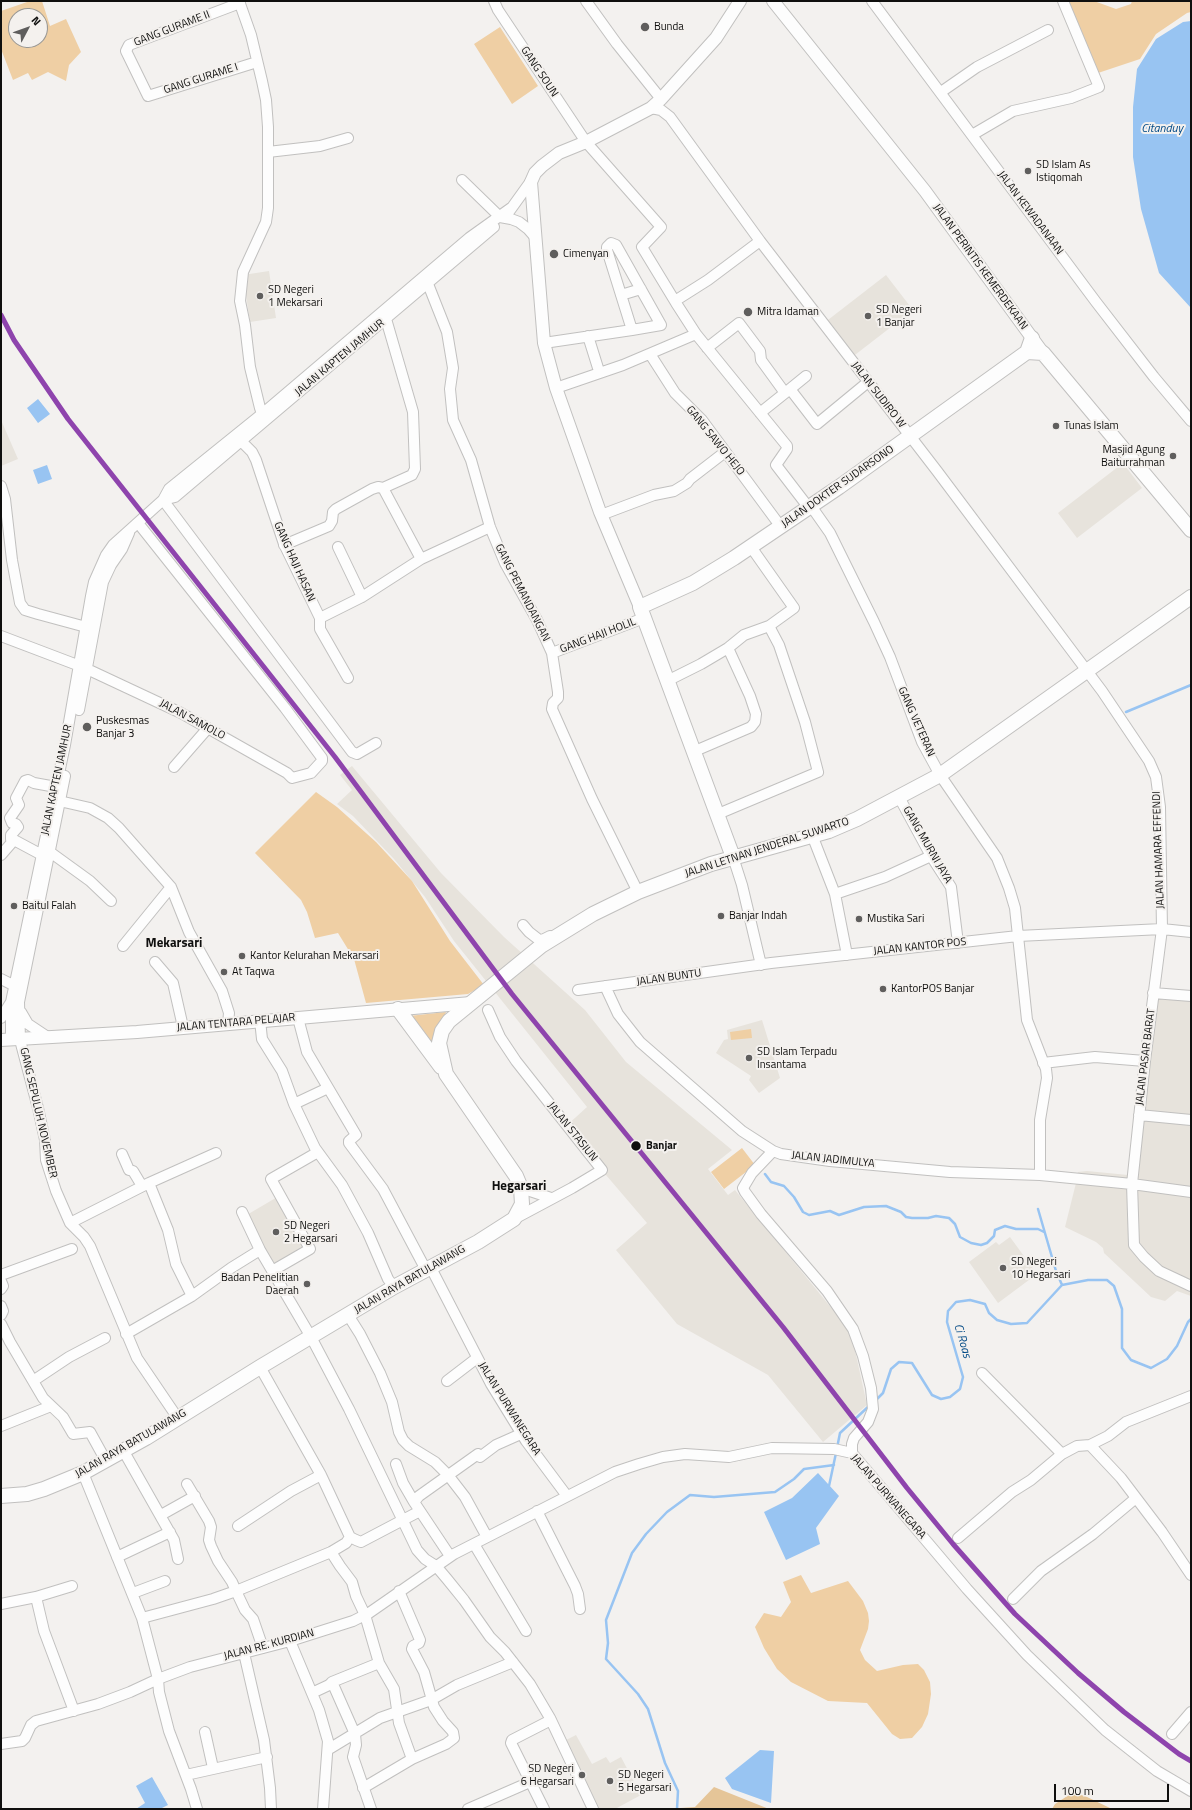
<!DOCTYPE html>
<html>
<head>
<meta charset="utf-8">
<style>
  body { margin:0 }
  #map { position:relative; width:1192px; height:1810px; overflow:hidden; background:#f3f1ef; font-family:"Titillium Web",sans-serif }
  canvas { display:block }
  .frame { position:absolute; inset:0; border:2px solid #0f0f0e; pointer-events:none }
  .north { position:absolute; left:8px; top:8px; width:40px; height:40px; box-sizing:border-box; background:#f4f1ee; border:1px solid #989794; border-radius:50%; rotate:49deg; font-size:11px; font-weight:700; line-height:16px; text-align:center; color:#0f0f0e }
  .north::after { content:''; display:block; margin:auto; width:14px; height:18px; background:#5f5e5d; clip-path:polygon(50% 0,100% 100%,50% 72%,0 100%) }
  .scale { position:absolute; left:1054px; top:1784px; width:115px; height:18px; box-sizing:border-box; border:2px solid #0f0f0e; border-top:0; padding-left:5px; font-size:12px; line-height:14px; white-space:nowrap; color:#0f0f0e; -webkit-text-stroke:3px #f4f1ee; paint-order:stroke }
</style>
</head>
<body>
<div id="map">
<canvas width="1192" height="1810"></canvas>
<div class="frame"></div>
<div class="north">N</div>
<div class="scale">100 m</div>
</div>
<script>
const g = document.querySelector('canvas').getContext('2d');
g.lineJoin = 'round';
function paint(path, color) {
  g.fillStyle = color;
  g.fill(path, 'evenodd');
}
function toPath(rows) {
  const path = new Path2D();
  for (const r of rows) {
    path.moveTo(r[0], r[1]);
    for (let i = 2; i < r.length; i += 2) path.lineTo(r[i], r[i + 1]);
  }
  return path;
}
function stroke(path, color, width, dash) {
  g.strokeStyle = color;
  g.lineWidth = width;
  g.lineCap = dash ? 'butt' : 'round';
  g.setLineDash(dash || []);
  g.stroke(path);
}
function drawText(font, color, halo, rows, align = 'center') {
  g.font = font + ' "Titillium Web",sans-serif';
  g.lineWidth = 4;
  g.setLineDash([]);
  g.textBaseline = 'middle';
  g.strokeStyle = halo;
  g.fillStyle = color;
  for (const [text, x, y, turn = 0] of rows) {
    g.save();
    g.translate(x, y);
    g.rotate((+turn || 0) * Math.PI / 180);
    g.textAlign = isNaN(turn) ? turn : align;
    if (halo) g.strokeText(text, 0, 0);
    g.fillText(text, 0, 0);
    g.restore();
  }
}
paint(toPath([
  [269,271,276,318,250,322,243,275],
  [886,275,913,310,851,358,824,323],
  [1,420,18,459,1,466],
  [1123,463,1142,488,1077,538,1058,513],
  [352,766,441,873,504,937,585,1010,626,1062,732,1150,708,1169,728,1195,735,1190,851,1332,867,1405,823,1442,768,1375,677,1324,616,1250,647,1223,565,1127,587,1107,454,941,425,897,394,859,353,816,337,804,352,790,340,775],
  [1150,988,1191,992,1191,1296,1177,1291,1165,1301,1151,1297,1104,1253,1103,1248,1096,1242,1065,1227,1076,1183,1078,1172,1087,1171,1128,1175,1129,1173],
  [762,1020,780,1078,759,1093,749,1080,751,1076,716,1053,724,1040,728,1039,727,1030],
  [279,1196,308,1248,272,1269,245,1216],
  [1010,1237,1037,1274,998,1303,969,1262,996,1242,999,1245],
  [576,1735,592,1764,606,1757,610,1763,621,1757,641,1795,615,1809,594,1809,562,1742]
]), '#e7e3dc');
paint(toPath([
  [30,1,42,1,50,26,66,19,81,52,69,65,66,81,48,72,32,80,28,73,13,80,1,49,1,11],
  [16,16,40,16,40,40,16,40],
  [1066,1,1094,1,1116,9,1131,4,1132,1,1191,1,1191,12,1187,13,1156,34,1140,59,1098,73],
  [500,27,538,86,512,104,474,44],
  [316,792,337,807,376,842,412,881,450,941,484,985,468,994,366,1003,354,959,338,933,315,938,307,912,301,900,255,853],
  [446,1012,433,1048,409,1016],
  [751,1029,752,1038,731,1040,730,1032],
  [742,1148,755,1165,724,1189,711,1172],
  [801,1575,811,1593,848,1581,863,1601,868,1613,869,1621,868,1629,860,1650,865,1660,877,1671,903,1665,918,1664,924,1670,930,1682,931,1694,928,1714,922,1727,912,1738,900,1739,892,1734,867,1703,828,1701,791,1682,777,1669,764,1648,755,1627,764,1613,781,1617,791,1602,783,1582]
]), '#efcfa4');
paint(toPath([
  [714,1787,769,1809,666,1809,695,1807],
  [1072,1793,1085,1796,1112,1809,1052,1809,1055,1804]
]), '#e5c598');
paint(toPath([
  [1191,21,1191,308,1159,273,1141,209,1133,157,1133,107,1137,69,1156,39,1183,22],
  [38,399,50,414,38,423,27,408],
  [47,465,52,479,38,484,33,470],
  [818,1473,839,1496,816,1528,820,1544,786,1560,764,1512,792,1498],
  [760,1750,774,1751,771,1803,732,1789,725,1778],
  [152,1777,168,1805,160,1809,136,1809,145,1803,136,1786]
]), '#98c4f2');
stroke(toPath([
  [1126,712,1191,685],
  [765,1174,771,1182,784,1186,794,1197,803,1212,809,1215,830,1211,839,1215,864,1207,886,1206,901,1212,906,1217,912,1218,928,1218,936,1216,949,1218,955,1224,960,1237,971,1243,981,1245,987,1243,994,1236,995,1230,1005,1226,1016,1229,1038,1229,1044,1232],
  [1038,1209,1056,1271,1062,1285],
  [876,1400,883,1393,891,1369,899,1362,912,1363,932,1395,941,1399,950,1397,960,1389,963,1377,947,1322,948,1311,956,1302,970,1300,985,1304,989,1313,997,1320,1011,1324,1027,1323,1062,1285,1088,1280,1107,1280,1114,1286,1122,1309,1122,1348,1131,1360,1151,1368,1167,1359,1177,1346,1188,1322,1191,1319],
  [837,1448,840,1433,869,1406],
  [829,1486,836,1453],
  [677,1809,678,1791,665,1763,648,1709,638,1694,606,1659,608,1643,606,1620,632,1553,646,1534,667,1512,690,1495,714,1497,775,1492,794,1479,804,1469,834,1465]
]), '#98c4f2', 2.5);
const minor = toPath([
  [239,1,251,35,262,81,266,100,268,127,268,208,266,222,243,272,240,301,245,325,250,367,260,408,262,414,266,418],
  [494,1,498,10,586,142,661,227,642,247,676,303],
  [586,1,617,44,661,99],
  [872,1,1096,302,1154,377,1191,421],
  [240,3,129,45,126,51,148,96,257,62],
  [941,92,977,67,1048,30],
  [651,108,661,110,670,117,760,241,937,471,1102,691,1149,761,1156,777,1160,807,1162,929,1145,1061,1132,1184,1134,1245,1144,1257,1159,1271,1191,1286],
  [972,135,1013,111,1071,98,1099,87,1063,1],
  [268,152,320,146,348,138],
  [462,180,499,216],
  [508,213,531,181],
  [500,217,511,219,519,222,528,229,535,237],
  [760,241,708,280,678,299,676,303,696,334,787,446,787,449,776,465,809,508],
  [428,284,447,332,453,368,450,389,453,420,471,460,490,527,505,563,537,620,552,653,558,692,558,698,553,703,552,709,592,799,638,892],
  [621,295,641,289],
  [386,319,413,412,415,469,412,475,383,488,421,559],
  [739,323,760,351,761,360,785,393,790,389,817,424,868,382],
  [588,336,598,368],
  [544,343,632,330,661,325,616,245,611,243,607,247,607,250,632,330],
  [707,348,739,323],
  [650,354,675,393,702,420,781,527],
  [556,388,623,365,696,334],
  [790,389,806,376],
  [760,413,785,393],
  [241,441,252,452,256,460,284,544,320,618,362,597,421,559,490,527],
  [1,486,5,499,12,560,20,603,25,610,38,614,86,627],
  [163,500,175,497,494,227],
  [163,500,352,752,357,754,376,743],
  [811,506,830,533,874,622,890,657,922,742,940,775,997,858,1009,888,1015,908,1027,1020,1046,1069,1047,1078,1040,1120,1040,1175],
  [601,515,654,495,674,491,687,483,690,479,725,452],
  [284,545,329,526,332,521,333,512,336,509,372,489,378,487,383,488],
  [338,547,362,597],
  [320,618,320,629,348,678],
  [1,636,80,666],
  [728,648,744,635,769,626,794,608,751,547],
  [552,653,644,618],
  [87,669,181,713,287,773,292,778,311,773,322,761,322,758,285,708,138,523],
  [667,681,701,664,728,648,750,696,756,714,755,722,751,727,695,751],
  [79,710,103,582,111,565,122,549,129,533],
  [174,767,208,728],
  [65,776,19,1002,20,1040,38,1108,45,1140,46,1160,56,1191,70,1223,84,1237,90,1246,137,1358,177,1417],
  [899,797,931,856,951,887,958,943],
  [55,800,90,808,108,818,119,828,171,887,189,932,222,991,229,1013,228,1024],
  [718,814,818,772,805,722,779,645,769,626],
  [812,835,835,894,847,955],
  [14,840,42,855],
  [50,852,90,881,111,901],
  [1,855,14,840,11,839,11,835,18,827,16,824,12,823,10,818,19,805,16,798,25,781,28,780,34,783,56,787],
  [733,857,742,885,761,965],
  [835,894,885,877,931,856],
  [523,925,529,932,538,939,542,940,550,936],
  [123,946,171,887],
  [155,962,173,983,183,1027],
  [1,979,15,986],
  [605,986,618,1014,640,1042,742,1131,773,1151,781,1154,830,1161,950,1172,1040,1175,1132,1184,1191,1192],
  [578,990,771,963,1018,936,1162,929,1191,932],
  [1153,993,1191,996],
  [488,1010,500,1037,516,1061,602,1170,572,1188,514,1219],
  [21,1012,28,1024,49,1038],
  [1,1018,11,1002],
  [298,1018,307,1052,356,1135,349,1141,349,1143,383,1189,426,1270],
  [260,1020,262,1039,282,1071,294,1104],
  [11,1040,11,1002,65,745,91,596,94,582,106,555,113,545,163,500,169,489,262,414,469,238,511,208],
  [1043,1063,1095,1057,1145,1061],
  [328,1088,294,1104,315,1148,342,1185,368,1233,388,1279,394,1287],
  [1139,1115,1191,1120],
  [773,1151,752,1173,743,1188,745,1192,761,1214,827,1291,853,1329,863,1356,871,1388,873,1409,868,1422,854,1438,852,1444,852,1453],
  [122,1154,129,1170,133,1171,142,1186],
  [149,1183,168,1230,176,1264,192,1296,231,1268,260,1250],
  [521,1188,551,1198],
  [242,1212,260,1250,311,1337,349,1409,417,1550,425,1559,436,1566,447,1579,464,1600,490,1637,505,1652,530,1684,550,1718,593,1809],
  [70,1223,149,1183,216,1153],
  [431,1268,491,1384,526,1441,567,1496],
  [272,1271,310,1249,271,1179,318,1152],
  [1,1275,72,1249],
  [1,1281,3,1286,1,1289],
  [1,1306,3,1311,1,1315],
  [348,1315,360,1334,380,1373,392,1402,399,1432,403,1440,409,1446,435,1462,448,1475,465,1497,487,1537],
  [1,1324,10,1342,43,1398,63,1417,73,1434,90,1432,106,1461],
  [126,1334,192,1296],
  [982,1373,1062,1454],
  [33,1381,69,1357,105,1338],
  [447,1381,477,1358],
  [1,1426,51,1406],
  [1090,1445,1121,1478,1162,1532,1191,1575],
  [123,1450,174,1540,178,1559],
  [480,1457,496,1445,523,1433],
  [396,1464,403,1483,414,1502],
  [83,1473,142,1618,158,1679,190,1667,290,1641,353,1621,369,1613,454,1554,615,1472,639,1464,663,1457,685,1454,729,1457,772,1448,834,1449,852,1453,967,1589,1027,1655,1105,1730,1157,1771,1191,1791],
  [321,1475,350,1537,356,1540,361,1542,420,1511],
  [187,1484,209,1521,211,1527,209,1540,211,1546,218,1561,232,1582,236,1591,331,1552,346,1543,350,1537],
  [537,1511,575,1586,578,1594,580,1609],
  [161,1515,195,1496],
  [238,1526,291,1491,321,1475,260,1367],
  [958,1538,1012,1492,1031,1480,1062,1454,1077,1446,1090,1445,1108,1436,1126,1422,1191,1396],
  [474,1544,526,1631],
  [331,1552,340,1566,352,1582,356,1596,365,1615,379,1663,332,1682,355,1734,356,1745,353,1757,371,1809],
  [450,1556,414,1502,419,1496,478,1454],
  [117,1557,170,1532],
  [133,1593,165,1581],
  [36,1597,72,1586],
  [1013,1599,1041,1571,1093,1534,1136,1498],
  [1,1604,36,1597,44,1631,74,1711],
  [142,1618,213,1599,236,1591,245,1610,253,1619,263,1648],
  [290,1641,319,1710,328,1741,323,1809],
  [244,1653,264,1740,270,1788,271,1809],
  [379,1663,394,1689,399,1723,412,1759,446,1744,454,1738,453,1732,443,1721,434,1707,424,1672,412,1649,413,1646,419,1643,420,1640,399,1591],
  [312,1693,329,1685,332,1682],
  [205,1732,213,1768],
  [1172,1734,1191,1712],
  [1,1744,22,1741,25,1738,31,1725,36,1721,98,1704,130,1692,158,1679,159,1692,169,1731,191,1789,197,1809],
  [329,1749,380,1718,431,1700,457,1685,513,1662],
  [186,1775,267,1757],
  [363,1788,412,1759],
  [468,1809,530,1782],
  [544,1809,511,1743,512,1740,551,1720]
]);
const major = toPath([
  [773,1,925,191,1043,353],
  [640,607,600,512,556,388,544,343,531,182,535,173,542,166,559,153,586,142,651,108,661,99,716,38,740,1],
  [1,1040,137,1032,471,1003]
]);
const highway = toPath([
  [1027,352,1043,353,1191,530],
  [1027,352,1032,338],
  [733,857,640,607,693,583,734,558,839,487,1027,352],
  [398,1009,441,1067],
  [1,1496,27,1494,44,1489,83,1473,146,1438,260,1367,394,1287,478,1242,514,1219,522,1204,521,1188,516,1176,446,1074,439,1043,442,1031,449,1021,541,946,593,914,638,892,711,864,829,831,857,819,940,775,1191,597]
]);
stroke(minor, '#c1c0bf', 12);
stroke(major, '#c1c0bf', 14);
stroke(highway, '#c1c0bf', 16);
stroke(minor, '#fdfdfd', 10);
stroke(major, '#fdfdfd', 12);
stroke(highway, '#fdfdfd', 14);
stroke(toPath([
  [1,315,14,340,68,419,335,757,512,994,783,1327,907,1488,953,1544,1015,1614,1078,1673,1124,1712,1179,1754,1191,1761]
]), '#8e44ad', 5);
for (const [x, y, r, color] of [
  [645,27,5,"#5f5e5d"],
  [1028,171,4,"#5f5e5d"],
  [554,254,5,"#5f5e5d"],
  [260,296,4,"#5f5e5d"],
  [748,312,5,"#5f5e5d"],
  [868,316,4,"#5f5e5d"],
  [1056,426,4,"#5f5e5d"],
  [1173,456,4,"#5f5e5d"],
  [87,727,5,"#5f5e5d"],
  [14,906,4,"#5f5e5d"],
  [721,916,4,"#5f5e5d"],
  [859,919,4,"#5f5e5d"],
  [242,956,4,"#5f5e5d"],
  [224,972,4,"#5f5e5d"],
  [883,989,4,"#5f5e5d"],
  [749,1058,4,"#5f5e5d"],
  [636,1146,5.5,"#0f0f0e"],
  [276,1232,4,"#5f5e5d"],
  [1003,1268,4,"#5f5e5d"],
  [307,1284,4,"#5f5e5d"],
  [582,1775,4,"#5f5e5d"],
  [610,1781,4,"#5f5e5d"]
]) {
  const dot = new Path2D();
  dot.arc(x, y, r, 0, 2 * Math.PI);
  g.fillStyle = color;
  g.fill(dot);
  stroke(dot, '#f4f1ee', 1.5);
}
drawText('11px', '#0f0f0e', '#f4f1ee', [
  ["Bunda",654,27],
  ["SD Islam As",1036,165],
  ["Istiqomah",1036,178],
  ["Cimenyan",563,254],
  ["SD Negeri",268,290],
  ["1 Mekarsari",268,303],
  ["SD Negeri",876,310],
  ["1 Banjar",876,323],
  ["Mitra Idaman",757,312],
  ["Tunas Islam",1064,426],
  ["Masjid Agung",1165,450,"right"],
  ["Baiturrahman",1165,463,"right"],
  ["Puskesmas",96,721],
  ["Banjar 3",96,734],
  ["Baitul Falah",22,906],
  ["Banjar Indah",729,916],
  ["Mustika Sari",867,919],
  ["Kantor Kelurahan Mekarsari",250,956],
  ["At Taqwa",232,972],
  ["KantorPOS Banjar",891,989],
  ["SD Islam Terpadu",757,1052],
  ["Insantama",757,1065],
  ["SD Negeri",284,1226],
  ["2 Hegarsari",284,1239],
  ["SD Negeri",1011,1262],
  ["10 Hegarsari",1011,1275],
  ["Badan Penelitian",299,1278,"right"],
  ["Daerah",299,1291,"right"],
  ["SD Negeri",574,1769,"right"],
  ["6 Hegarsari",574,1782,"right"],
  ["SD Negeri",618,1775],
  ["5 Hegarsari",618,1788]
], 'left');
drawText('11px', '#0f0f0e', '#f4f1ee', [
  ["GANG GURAME II",172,29,-21],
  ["GANG SOUN",539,72,56],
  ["GANG GURAME I",201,79,-18],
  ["JALAN KEWADANAAN",1030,213,53],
  ["JALAN PERINTIS KEMERDEKAAN",980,267,54],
  ["JALAN KAPTEN JAMHUR",340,358,-40],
  ["JALAN SUDIRO W",878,395,52],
  ["GANG SAWO HEJO",715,441,51],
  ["JALAN DOKTER SUDARSONO",838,487,-35],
  ["GANG HAJI HASAN",294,562,66],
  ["GANG PEMANDANGAN",522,593,63],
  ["GANG HAJI HOLIL",598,636,-21],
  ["JALAN SAMOLO",192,720,28],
  ["GANG VETERAN",916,722,66],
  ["JALAN KAPTEN JAMHUR",57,780,-78],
  ["GANG MURNI JAYA",927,845,60],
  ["JALAN LETNAN JENDERAL SUWARTO",767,848,-18],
  ["JALAN HAMARA EFFENDI",1159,850,-92],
  ["JALAN KANTOR POS",920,947,-6],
  ["JALAN BUNTU",669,978,-8],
  ["JALAN TENTARA PELAJAR",236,1023,-5],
  ["JALAN PASAR BARAT",1146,1057,-83],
  ["GANG SEPULUH NOVEMBER",38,1113,77],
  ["JALAN STASIUN",572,1132,51],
  ["JALAN JADIMULYA",833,1160,6],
  ["JALAN RAYA BATULAWANG",410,1280,-30],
  ["JALAN PURWANEGARA",509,1409,58],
  ["JALAN RAYA BATULAWANG",131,1444,-30],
  ["JALAN PURWANEGARA",888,1497,49],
  ["JALAN RE. KURDIAN",269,1645,-15]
]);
drawText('bold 11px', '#0f0f0e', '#f4f1ee', [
  ["Banjar",646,1146]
], 'left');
drawText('italic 12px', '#004985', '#f4f1ee', [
  ["Citanduy",1162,129],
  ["Ci Roas",962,1341,74]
]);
drawText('bold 13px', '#0f0f0e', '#f4f1ee', [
  ["Mekarsari",174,944],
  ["Hegarsari",519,1187]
]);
</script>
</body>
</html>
